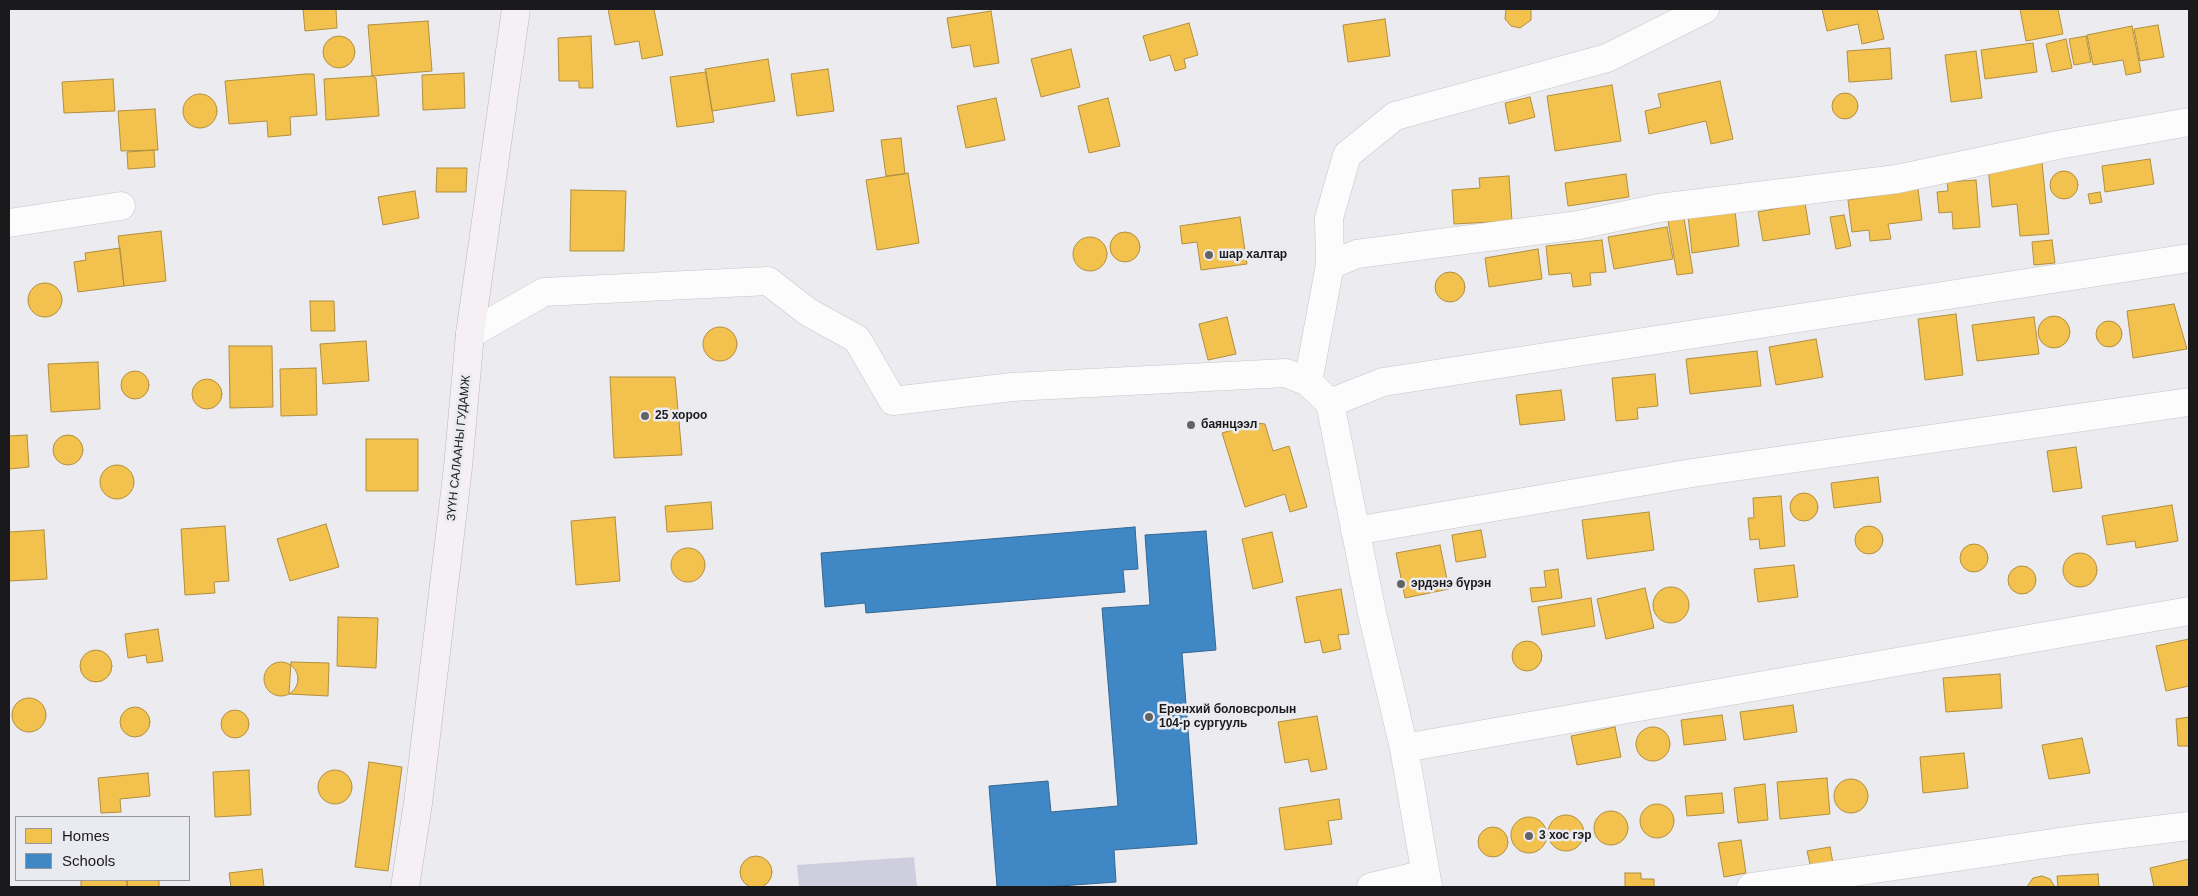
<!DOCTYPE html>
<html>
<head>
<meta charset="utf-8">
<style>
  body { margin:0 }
  #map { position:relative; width:2198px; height:896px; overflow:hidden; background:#ebebf0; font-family:Helvetica,sans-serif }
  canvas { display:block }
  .frame { position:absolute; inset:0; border:10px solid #1a1a1c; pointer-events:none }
  .legend { position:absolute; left:15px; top:816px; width:175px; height:65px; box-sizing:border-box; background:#eaeaf1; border:1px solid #97979c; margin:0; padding:6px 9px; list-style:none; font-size:15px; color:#1a1a1c }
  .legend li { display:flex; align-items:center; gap:10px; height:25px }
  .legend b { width:25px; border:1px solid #97979c }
</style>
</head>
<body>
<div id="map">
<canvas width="2198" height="896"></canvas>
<div class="frame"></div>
<ul class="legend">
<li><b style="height:14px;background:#f2c14e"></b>Homes</li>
<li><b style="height:14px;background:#3f88c5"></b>Schools</li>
</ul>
</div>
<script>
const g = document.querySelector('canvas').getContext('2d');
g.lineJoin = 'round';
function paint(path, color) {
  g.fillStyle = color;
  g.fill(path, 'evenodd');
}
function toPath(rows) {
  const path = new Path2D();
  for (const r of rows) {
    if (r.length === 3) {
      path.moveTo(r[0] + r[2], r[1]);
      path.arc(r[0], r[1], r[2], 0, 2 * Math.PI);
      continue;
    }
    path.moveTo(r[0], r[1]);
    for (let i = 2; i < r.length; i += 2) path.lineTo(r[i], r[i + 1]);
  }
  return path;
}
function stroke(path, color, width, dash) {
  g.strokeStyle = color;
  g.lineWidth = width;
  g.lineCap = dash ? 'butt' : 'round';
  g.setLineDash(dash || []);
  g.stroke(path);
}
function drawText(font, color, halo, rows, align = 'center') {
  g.font = font + ' Helvetica,sans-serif';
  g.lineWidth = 5;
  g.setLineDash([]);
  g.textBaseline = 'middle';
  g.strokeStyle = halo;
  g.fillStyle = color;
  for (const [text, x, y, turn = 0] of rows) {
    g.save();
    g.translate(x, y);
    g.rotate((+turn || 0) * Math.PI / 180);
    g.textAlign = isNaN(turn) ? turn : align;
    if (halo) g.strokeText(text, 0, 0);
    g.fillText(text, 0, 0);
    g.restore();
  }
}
paint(toPath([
  [914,857,917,887,799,887,797,865]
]), '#cfcede');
const homes = toPath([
  [303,9,336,9,337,28,305,31,303,9],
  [608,9,654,9,663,55,642,59,639,41,615,45,608,9],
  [1506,9,1531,9,1531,20,1520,28,1511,26,1505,19,1506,9],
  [1822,9,1877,9,1884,39,1862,44,1858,24,1827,31,1822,9],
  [2020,9,2058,9,2063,34,2026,41,2020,9],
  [991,11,999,63,974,67,970,45,952,48,947,18,991,11],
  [1385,19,1390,56,1348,62,1343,25,1385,19],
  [428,21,432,71,372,76,368,25,428,21],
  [1189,23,1198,55,1184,59,1186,68,1175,71,1170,55,1150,61,1143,36,1189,23],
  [2158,25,2164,57,2140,61,2134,29,2158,25],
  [2132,26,2141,72,2126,75,2123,60,2093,65,2087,35,2132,26],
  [591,36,593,88,579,88,579,81,559,81,558,38,591,36],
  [2086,36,2091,62,2074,65,2069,39,2086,36],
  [339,52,16],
  [2066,39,2072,68,2052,72,2046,44,2066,39],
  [2033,43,2037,72,1985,79,1981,50,2033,43],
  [1890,48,1892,79,1849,82,1847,51,1890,48],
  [1071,49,1080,87,1041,97,1031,59,1071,49],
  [1976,51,1982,98,1951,102,1945,55,1976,51],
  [768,59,775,101,712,111,705,69,768,59],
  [828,69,834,111,797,116,791,74,828,69],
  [706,72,714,122,677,127,670,77,706,72],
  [464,73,465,108,423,110,422,75,464,73],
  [306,74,314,74,317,115,290,117,291,135,268,137,267,121,229,124,225,81,306,74],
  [372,76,376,78,379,116,326,120,324,79,372,76],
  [113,79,115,111,64,113,62,82,113,79],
  [1720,81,1733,139,1711,144,1706,121,1649,134,1645,111,1661,107,1658,94,1720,81],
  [1612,85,1621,141,1555,151,1547,96,1612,85],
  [1845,106,13],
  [200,111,17],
  [1530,97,1535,117,1509,124,1505,103,1530,97],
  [996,98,1005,140,966,148,957,106,996,98],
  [1108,98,1120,146,1089,153,1078,106,1108,98],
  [155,109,158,150,121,151,118,111,155,109],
  [901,138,905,174,886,176,881,140,901,138],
  [154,150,155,167,128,169,127,152,154,150],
  [2150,159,2154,184,2105,192,2102,166,2150,159],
  [2042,162,2049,234,2020,236,2017,204,1992,207,1988,167,2042,162],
  [437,168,467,168,466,192,436,192,437,168],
  [2064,185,14],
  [908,173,919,243,877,250,866,180,908,173],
  [1626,174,1629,197,1568,206,1565,183,1626,174],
  [1509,176,1512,221,1454,224,1452,190,1480,188,1479,178,1509,176],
  [1976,180,1980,227,1953,229,1952,212,1939,213,1937,192,1948,191,1947,182,1976,180],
  [1918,189,1922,220,1888,224,1891,239,1870,241,1869,230,1852,232,1848,200,1918,189],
  [571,190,626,191,624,251,570,251,571,190],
  [415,191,419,218,383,225,378,197,415,191],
  [2100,192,2102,202,2090,204,2088,194,2100,192],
  [1805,203,1810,234,1763,241,1758,212,1805,203],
  [1735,211,1739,246,1692,253,1688,216,1735,211],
  [1844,215,1851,246,1836,249,1830,217,1844,215],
  [1240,217,1247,264,1201,270,1197,242,1182,244,1180,226,1240,217],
  [1684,218,1693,273,1677,275,1668,221,1684,218],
  [1667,227,1673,259,1614,269,1608,237,1667,227],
  [161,231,166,281,124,286,118,236,161,231],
  [1125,247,15],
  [1090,254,17],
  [1602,240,1606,272,1590,273,1591,285,1573,287,1571,273,1549,275,1546,246,1602,240],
  [2052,240,2055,263,2034,265,2032,242,2052,240],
  [120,248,124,286,78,292,74,262,86,260,85,253,120,248],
  [1538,249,1542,279,1489,287,1485,258,1538,249],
  [1450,287,15],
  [45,300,17],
  [310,301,334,301,335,331,311,331,310,301],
  [2174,304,2187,349,2133,358,2127,311,2174,304],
  [1956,314,1963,375,1925,380,1918,319,1956,314],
  [2054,332,16],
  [1227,317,1236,354,1208,360,1199,324,1227,317],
  [2034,317,2039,354,1977,361,1972,325,2034,317],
  [2109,334,13],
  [720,344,17],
  [1816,339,1823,377,1776,385,1769,347,1816,339],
  [366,341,369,381,323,384,320,344,366,341],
  [229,346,272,346,273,407,230,408,229,346],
  [1757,351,1761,386,1690,394,1686,359,1757,351],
  [98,362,100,409,51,412,48,364,98,362],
  [316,368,317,415,281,416,280,369,316,368],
  [135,385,14],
  [1655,374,1658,406,1637,408,1638,419,1616,421,1612,378,1655,374],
  [610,377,675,377,682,455,614,458,610,377],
  [207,394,15],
  [1561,390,1565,420,1520,425,1516,395,1561,390],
  [1257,423,1265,424,1273,451,1289,446,1307,507,1290,512,1285,494,1245,507,1222,433,1257,423],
  [27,435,29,467,9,469,9,436,27,435],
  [68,450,15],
  [366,439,418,439,418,491,366,491,366,439],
  [2076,447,2082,488,2053,492,2047,451,2076,447],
  [117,482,17],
  [1878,477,1881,502,1834,508,1831,483,1878,477],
  [1804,507,14],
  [1781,496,1785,546,1760,549,1759,539,1750,540,1748,518,1754,518,1753,498,1781,496],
  [711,502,713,529,667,532,665,506,711,502],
  [2172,505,2178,541,2136,548,2135,541,2107,545,2102,516,2172,505],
  [1649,512,1654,550,1587,559,1582,520,1649,512],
  [615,517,620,581,576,585,571,521,615,517],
  [326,524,339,567,290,581,277,539,326,524],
  [1869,540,14],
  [225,526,229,581,214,582,215,593,185,595,181,529,225,526],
  [44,530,47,579,9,581,9,532,44,530],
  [1481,530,1486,557,1456,562,1452,535,1481,530],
  [1272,532,1283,582,1253,589,1242,539,1272,532],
  [1974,558,14],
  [1440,545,1449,589,1405,598,1396,553,1440,545],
  [688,565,17],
  [2080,570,17],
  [1794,565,1798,597,1758,602,1754,569,1794,565],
  [2022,580,14],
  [1558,569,1562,598,1532,602,1530,588,1546,587,1544,571,1558,569],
  [1671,605,18],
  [1645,588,1654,628,1606,639,1597,599,1645,588],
  [1341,589,1349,634,1338,635,1341,649,1323,653,1320,640,1305,643,1296,597,1341,589],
  [1591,598,1595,626,1542,635,1538,607,1591,598],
  [338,617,378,618,376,668,337,666,338,617],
  [158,629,163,661,147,663,146,655,128,658,125,634,158,629],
  [2189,639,2189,686,2166,691,2156,646,2189,639],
  [1527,656,15],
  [96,666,16],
  [291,662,329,663,328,696,289,694,291,662],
  [281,679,17],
  [2000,674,2002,708,1946,712,1943,678,2000,674],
  [29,715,17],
  [1793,705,1797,732,1744,740,1740,712,1793,705],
  [135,722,15],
  [235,724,14],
  [1722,715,1726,740,1684,745,1681,720,1722,715],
  [1317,716,1327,769,1311,772,1308,759,1285,763,1278,722,1317,716],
  [2189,717,2189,746,2178,746,2176,719,2189,717],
  [1653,744,17],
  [1615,727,1621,757,1577,765,1571,736,1615,727],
  [2082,738,2090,773,2049,779,2042,745,2082,738],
  [1964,753,1968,788,1923,793,1920,757,1964,753],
  [369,762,402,767,388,871,355,867,369,762],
  [249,770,251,815,215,817,213,772,249,770],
  [335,787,17],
  [148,773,150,796,120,799,121,812,101,813,98,778,148,773],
  [1827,778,1830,814,1780,819,1777,782,1827,778],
  [1851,796,17],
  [1765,784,1768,820,1738,823,1734,788,1765,784],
  [1722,793,1724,813,1687,816,1685,796,1722,793],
  [1339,799,1342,819,1328,821,1332,844,1285,850,1279,808,1339,799],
  [1657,821,17],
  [1611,828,17],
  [1566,833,18],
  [1529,835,18],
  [1493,842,15],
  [1741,840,1746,873,1724,877,1718,843,1741,840],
  [1830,847,1833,863,1811,868,1807,851,1830,847],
  [756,872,16],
  [2189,859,2189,887,2154,887,2150,868,2189,859],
  [262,869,264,887,231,887,229,873,262,869],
  [1625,873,1641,873,1641,879,1654,879,1654,887,1625,887,1625,873],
  [2098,874,2099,887,2058,887,2057,876,2098,874],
  [2042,876,2050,879,2055,887,2027,887,2033,878,2042,876],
  [81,880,127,880,127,887,81,887,81,880],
  [127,880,159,880,159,887,127,887,127,880]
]);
paint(homes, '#f2c14e');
stroke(homes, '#b18f3f', 1);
const schools = toPath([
  [1135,527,1138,569,1123,570,1125,592,866,613,865,603,825,607,821,553,1135,527],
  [1206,531,1216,650,1182,653,1197,844,1114,850,1116,882,1046,887,997,887,989,786,1048,781,1051,812,1118,806,1102,608,1150,605,1145,535,1206,531]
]);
paint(schools, '#3f88c5');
stroke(schools, '#346792', 1);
const minor = toPath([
  [9,223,121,206],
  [1330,265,1357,254,1579,225,1659,208,1897,179,2058,145,2189,122],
  [470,334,544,292,768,281,808,312,857,339,893,401,1012,387,1286,373,1308,382,1330,403,1372,613,1404,748,1428,887],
  [1308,382,1330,265,1329,218,1347,155,1395,116,1607,58,1705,9],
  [1330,403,1383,382,2189,258],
  [1355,531,1692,473,2189,402],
  [1404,748,2189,611],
  [1371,887,1425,874],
  [1751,887,2073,840,2189,826]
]);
const major = toPath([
  [405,887,418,803,458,467,470,334,516,9]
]);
stroke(minor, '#c6c6c9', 29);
stroke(major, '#bdb5bb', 29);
stroke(minor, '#fcfcfd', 28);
stroke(major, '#f4f0f3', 28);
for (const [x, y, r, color] of [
  [1209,255,5,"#636366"],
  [645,416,5,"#636366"],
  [1191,425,5,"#636366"],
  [1401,584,5,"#636366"],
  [1149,717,5,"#636366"],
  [1529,836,5,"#636366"]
]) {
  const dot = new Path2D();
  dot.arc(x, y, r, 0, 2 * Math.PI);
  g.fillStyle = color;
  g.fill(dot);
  stroke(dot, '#eaeaf1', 2);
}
drawText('bold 12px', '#1a1a1c', '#eaeaf1', [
  ["шар халтар",1219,255],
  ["25 хороо",655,416],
  ["баянцээл",1201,425],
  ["эрдэнэ бүрэн",1411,584],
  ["Ерөнхий боловсролын",1159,710],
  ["104-р сургууль",1159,724],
  ["3 хос гэр",1539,836]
], 'left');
drawText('12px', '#1a1a1c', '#eaeaf1', [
  ["ЗҮҮН САЛААНЫ ГУДАМЖ",459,448,-84]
]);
</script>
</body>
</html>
